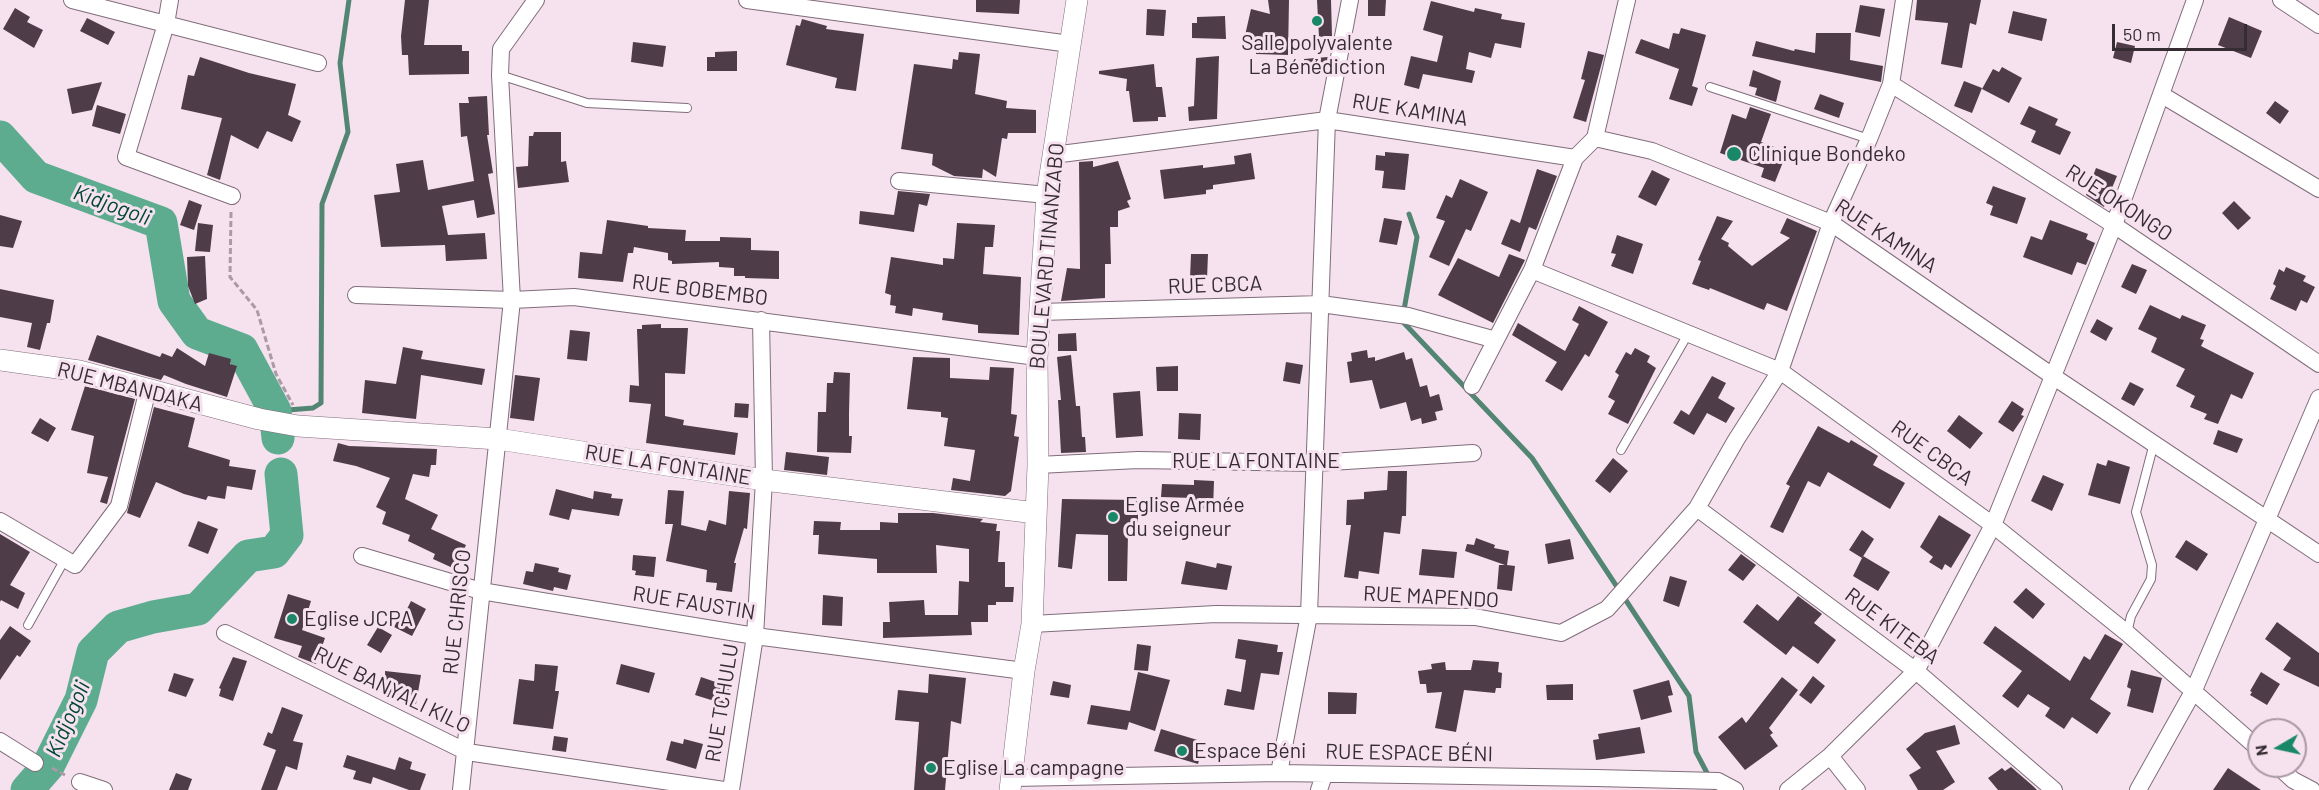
<!DOCTYPE html>
<html>
<head>
<meta charset="utf-8">
<style>
  body { margin:0 }
  #map { position:relative; width:2319px; height:790px; overflow:hidden; background:#f6e1ef; font-family:Barlow,sans-serif }
  canvas { display:block }
  .north { position:absolute; left:2247px; top:718px; width:60px; height:60px; box-sizing:border-box; background:#f6e1ef; border:2px solid #a999a3; border-radius:50%; rotate:261deg; font-size:16px; font-weight:700; line-height:24px; text-align:center; color:#352d32 }
  .north::after { content:''; display:block; margin:auto; width:21px; height:27px; background:#198867; clip-path:polygon(50% 0,100% 100%,50% 72%,0 100%) }
  .scale { position:absolute; left:2112px; top:24px; width:135px; height:27px; box-sizing:border-box; border:3px solid #352d32; border-top:0; padding-left:8px; font-size:18px; line-height:21px; white-space:nowrap; color:#352d32; -webkit-text-stroke:4px #f6e1ef; paint-order:stroke }
</style>
</head>
<body>
<div id="map">
<canvas width="2319" height="790"></canvas>
<div class="north">N</div>
<div class="scale">50 m</div>
</div>
<script>
const g = document.querySelector('canvas').getContext('2d');
g.lineJoin = 'round';
function toPath(rows) {
  const path = new Path2D();
  for (const r of rows) {
    path.moveTo(r[0], r[1]);
    for (let i = 2; i < r.length; i += 2) path.lineTo(r[i], r[i + 1]);
  }
  return path;
}
function stroke(path, color, width, dash) {
  g.strokeStyle = color;
  g.lineWidth = width;
  g.lineCap = dash ? 'butt' : 'round';
  g.setLineDash(dash || []);
  g.stroke(path);
}
function paint(path, color) {
  g.fillStyle = color;
  g.fill(path, 'evenodd');
}
function drawText(font, color, halo, rows, align = 'center') {
  g.font = font + ' Barlow,sans-serif';
  g.lineWidth = 6;
  g.setLineDash([]);
  g.textBaseline = 'middle';
  g.strokeStyle = halo;
  g.fillStyle = color;
  for (const [text, x, y, turn = 0] of rows) {
    g.save();
    g.translate(x, y);
    g.rotate((+turn || 0) * Math.PI / 180);
    g.textAlign = isNaN(turn) ? turn : align;
    if (halo) g.strokeText(text, 0, 0);
    g.fillText(text, 0, 0);
    g.restore();
  }
}
stroke(toPath([
  [1409,214,1417,237,1402,321,1532,458,1689,696,1696,752,1716,790],
  [275,411,313,408,321,403,322,204,348,132,340,63,349,0]
]), '#528673', 5);
stroke(toPath([
  [0,137,36,177,161,223,174,301,197,333,242,350,275,411,278,438],
  [27,790,48,766,81,700,93,652,118,627,153,617,198,609,248,556,274,552,287,535,281,474]
]), '#5eac8f', 33);
paint(toPath([
  [405,0,429,0,424,45,462,45,462,51,469,51,469,74,409,75,408,55,402,55,401,36],
  [976,0,1020,0,1019,14,976,12],
  [1268,0,1289,0,1288,55,1256,54,1256,41,1244,40,1251,9,1270,14],
  [1317,0,1331,0,1332,36,1319,37],
  [1368,0,1386,0,1385,16,1368,16],
  [1917,0,1981,0,1976,25,1970,23,1962,68,1941,64,1948,23,1915,20],
  [1431,1,1474,12,1475,8,1502,14,1501,19,1525,23,1521,48,1495,43,1491,58,1469,52,1466,69,1475,71,1472,83,1423,74,1419,89,1404,85,1411,56,1437,62,1443,36,1423,30],
  [1860,5,1885,9,1880,37,1855,32],
  [15,8,30,17,27,22,43,30,34,48,3,29],
  [1147,9,1166,10,1164,36,1146,35],
  [2013,11,2047,19,2042,41,2008,33],
  [1225,16,1226,39,1192,38,1192,23,1197,23,1197,17],
  [2229,17,2262,31,2251,58,2218,45],
  [87,18,115,32,108,45,80,31],
  [802,19,827,26,826,29,864,34,856,91,835,88,837,78,786,65,796,25,800,26],
  [1681,28,1706,35,1692,86,1698,88,1692,106,1669,99,1679,69,1635,53,1641,39,1669,49,1673,33,1679,34],
  [1816,33,1851,33,1850,60,1883,66,1881,82,1752,56,1756,41,1794,51,1795,49,1815,53],
  [633,42,666,46,663,67,631,62],
  [2117,42,2135,46,2131,63,2113,58],
  [737,51,737,71,707,71,707,57,715,57,715,52],
  [1588,51,1604,55,1586,122,1573,118,1585,80,1581,79],
  [959,52,980,54,975,94,1007,101,1006,108,1036,110,1036,133,1008,133,1007,139,1002,138,996,177,983,169,982,178,954,176,932,165,933,154,901,149,914,64,952,69,953,59,958,60],
  [1219,56,1217,119,1189,121,1188,107,1194,106,1196,58],
  [200,57,249,73,296,84,288,115,301,121,292,142,267,131,258,149,231,135,220,180,207,175,222,118,181,109,188,75,194,76],
  [1328,57,1326,71,1305,73,1304,59],
  [1154,64,1156,87,1162,87,1166,117,1158,117,1158,121,1133,122,1129,91,1126,91,1127,79,1099,74,1099,71],
  [2002,67,2022,78,2009,103,1982,89,1993,69,1999,72],
  [1753,70,1781,81,1776,102,1755,95,1757,88,1749,86],
  [1964,81,1982,88,1972,113,1954,106],
  [102,82,92,110,72,114,67,89],
  [1820,94,1844,103,1839,118,1814,109],
  [487,96,489,135,487,135,493,173,488,174,495,214,477,218,474,200,442,206,448,235,485,233,487,259,446,261,445,245,381,247,374,195,400,192,396,164,423,160,428,190,474,181,467,136,461,137,459,103,469,103,468,97],
  [2275,101,2289,111,2280,124,2266,113],
  [97,105,126,114,120,134,92,126],
  [2029,106,2058,119,2055,125,2071,132,2060,155,2031,142,2036,131,2020,124],
  [1750,107,1771,114,1761,142,1787,152,1775,182,1761,177,1764,168,1720,153,1732,114,1746,119],
  [534,132,561,132,561,162,566,161,569,182,518,188,516,167,528,166,529,136,533,136],
  [1385,152,1409,154,1405,190,1382,188,1384,171,1375,170,1376,155,1385,156],
  [1251,153,1255,179,1213,185,1213,189,1206,190,1206,194,1164,199,1160,170,1203,165,1203,168,1235,164,1234,156],
  [1093,161,1093,167,1118,161,1131,199,1127,201,1130,207,1118,211,1118,227,1110,227,1111,264,1105,264,1105,298,1061,301,1067,268,1080,269,1079,162],
  [2096,168,2117,176,2104,207,2086,195],
  [1537,169,1557,176,1536,230,1529,227,1520,252,1501,244,1511,219,1520,223],
  [1652,170,1670,179,1656,206,1638,197],
  [1460,179,1488,192,1471,231,1466,229,1449,266,1429,257,1445,221,1436,218,1446,195,1452,198],
  [1993,186,2026,198,2017,224,1990,215,1993,206,1986,203],
  [898,191,930,194,927,206,919,204,914,232,859,224,860,211,894,215],
  [189,200,202,205,194,230,180,225],
  [2234,201,2251,218,2238,230,2222,213],
  [0,215,22,221,13,248,0,246],
  [1717,216,1733,221,1721,239,1729,243,1728,246,1752,266,1790,238,1780,233,1787,218,1817,231,1787,311,1767,303,1764,310,1710,288,1709,290,1692,284,1701,261,1698,260],
  [1384,218,1402,221,1397,245,1379,242],
  [607,220,648,226,648,228,686,230,685,241,720,241,720,237,751,238,751,250,779,251,779,279,745,278,745,276,734,276,734,268,719,267,719,262,672,264,672,261,668,260,668,253,634,247,633,253,628,253,623,282,578,278,580,252,602,254],
  [2050,220,2088,234,2086,239,2095,243,2086,265,2077,262,2072,275,2023,257,2031,236,2042,240],
  [198,223,213,225,210,252,195,251],
  [957,223,995,225,993,247,985,247,983,274,1021,277,1019,335,978,333,978,325,942,320,943,313,913,308,912,316,895,313,896,306,890,305,891,295,885,293,891,257,943,265,943,258,954,259],
  [1617,235,1643,244,1633,274,1611,266,1616,254,1611,253],
  [1191,254,1208,254,1207,279,1190,278],
  [1509,254,1525,260,1493,323,1438,295,1458,258,1499,277],
  [205,256,207,299,195,304,188,286,187,257],
  [2132,264,2147,270,2136,294,2121,287],
  [2286,267,2306,276,2303,281,2315,287,2307,303,2301,300,2296,311,2270,299,2276,286,2273,284,2279,269,2284,272],
  [0,289,54,300,50,323,47,323,40,350,27,347,32,323,0,317],
  [2150,305,2180,319,2182,315,2206,325,2200,339,2204,340,2201,346,2254,373,2242,399,2231,394,2218,424,2204,419,2207,414,2190,407,2195,396,2176,386,2185,369,2151,352,2157,338,2138,329],
  [1579,306,1608,322,1589,357,1585,354,1562,391,1545,381,1557,362,1512,335,1518,323,1565,351,1579,324,1572,320],
  [2097,319,2113,328,2106,341,2090,332],
  [661,324,661,328,688,328,685,374,665,373,665,416,684,420,683,425,738,433,735,455,646,443,651,404,629,402,630,385,639,386,637,329,642,329,642,325],
  [570,330,590,332,587,361,567,359],
  [1076,333,1077,351,1058,351,1058,334],
  [97,335,160,357,162,353,172,357,177,348,205,366,209,353,231,359,230,364,237,366,227,397,186,384,164,375,161,380,88,360],
  [403,347,423,351,421,359,485,369,482,385,421,375,416,419,362,413,365,380,396,384],
  [1635,348,1650,356,1647,362,1656,368,1628,424,1608,414,1615,401,1608,397,1619,375,1615,372,1626,352,1631,355],
  [1367,350,1368,358,1375,357,1375,361,1404,352,1406,360,1412,358,1420,387,1427,385,1430,397,1439,394,1443,410,1435,412,1437,420,1422,424,1421,418,1411,421,1406,402,1380,409,1372,380,1350,383,1347,362,1352,361,1351,353],
  [1071,355,1076,406,1080,406,1082,437,1085,437,1086,452,1061,453,1058,400,1061,400,1057,357],
  [913,357,950,358,950,378,989,380,990,367,1014,368,1011,414,1017,415,1014,436,1019,437,1011,491,1005,496,951,490,953,478,970,481,975,450,944,446,948,418,941,417,941,412,907,409],
  [1286,362,1303,365,1300,384,1283,381],
  [1178,366,1178,391,1157,391,1156,367],
  [834,372,850,373,849,413,849,436,852,436,851,453,817,452,818,412,826,412,827,383,833,383],
  [515,375,540,378,534,421,510,418],
  [1712,376,1726,383,1718,398,1735,408,1726,423,1707,413,1694,435,1673,423,1681,410,1689,415],
  [2130,382,2144,389,2134,406,2121,399],
  [85,386,135,399,107,504,100,502,108,477,87,473,94,436,71,430],
  [1140,391,1143,436,1116,438,1113,393],
  [2012,401,2024,409,2021,415,2024,416,2013,432,1998,422],
  [735,403,749,404,748,418,734,417],
  [154,407,195,418,188,447,230,460,229,466,256,470,252,490,227,486,225,499,208,496,206,500,184,494,156,482,140,518,127,513],
  [1179,413,1201,414,1200,440,1178,439],
  [1959,415,1983,433,1970,449,1947,431],
  [40,418,56,428,48,442,31,433],
  [1818,426,1849,443,1851,440,1878,456,1873,465,1905,483,1890,509,1828,472,1820,487,1808,481,1783,533,1770,527,1790,486,1786,484],
  [2218,430,2243,439,2237,453,2213,444],
  [338,443,349,446,437,449,436,465,431,465,429,477,413,474,405,499,438,515,431,529,466,545,455,569,433,559,435,554,408,541,410,535,382,524,386,512,376,507,390,478,356,466,333,461],
  [786,452,829,457,827,475,784,470],
  [1613,458,1628,471,1610,493,1595,481],
  [2108,460,2130,467,2120,504,2088,495,2097,463,2106,466],
  [1388,471,1407,471,1406,516,1402,516,1400,534,1384,532,1379,574,1359,571,1358,579,1344,577,1351,525,1346,525,1347,500,1364,499,1364,492,1387,490],
  [2043,475,2064,484,2052,511,2031,501],
  [1194,480,1214,481,1213,509,1193,508,1193,498,1161,497,1162,484,1194,485],
  [556,489,593,499,594,491,612,494,611,498,623,499,619,516,572,509,569,520,549,515],
  [668,490,684,491,681,525,706,531,709,520,726,525,729,491,750,493,747,529,744,528,734,563,736,563,732,592,716,590,717,583,706,582,707,570,666,561,673,524,665,524],
  [1062,499,1138,500,1138,536,1128,535,1127,581,1108,581,1108,535,1076,534,1072,569,1058,567],
  [898,513,933,513,983,519,980,522,997,524,996,531,1000,531,998,562,1005,562,1005,587,1014,587,1013,602,996,602,996,605,988,605,988,622,971,622,972,635,883,638,883,622,890,622,889,602,924,600,925,615,958,615,959,581,969,582,969,549,936,545,937,573,877,573,877,559,818,554,819,535,813,535,814,521,841,522,840,530,880,530,880,522,898,523],
  [1939,515,1971,535,1951,568,1945,564,1942,570,1929,562,1933,557,1920,547],
  [198,521,218,529,208,554,188,546],
  [1862,530,1874,539,1862,558,1849,550],
  [0,534,30,552,10,585,25,593,18,609,1,600,0,602],
  [1476,538,1495,545,1494,548,1509,551,1507,565,1515,566,1512,591,1497,589,1499,565,1505,565,1465,551,1467,544,1474,545],
  [1570,539,1574,559,1548,564,1545,544],
  [2186,540,2208,554,2197,571,2175,557],
  [1422,549,1457,552,1454,578,1419,575],
  [1741,554,1756,565,1743,581,1728,570],
  [633,555,656,557,654,577,635,575,636,571,632,570],
  [1863,556,1890,572,1878,591,1853,576],
  [1186,561,1216,568,1217,563,1232,566,1227,590,1181,584],
  [535,563,559,568,558,572,571,575,567,590,554,587,553,591,523,584,526,571,533,572],
  [1670,576,1687,581,1679,607,1663,601],
  [2026,588,2045,604,2033,619,2013,602],
  [288,594,311,601,302,630,325,638,316,664,298,657,302,646,274,638],
  [823,595,843,597,842,626,822,625],
  [1798,596,1822,614,1814,623,1836,640,1818,664,1793,646,1786,655,1743,622,1757,604,1778,621],
  [411,601,426,609,412,636,394,627,402,612,405,613],
  [2277,622,2319,653,2319,687,2283,670,2291,658,2265,639],
  [10,626,31,641,20,657,17,655,0,680,0,640],
  [1995,626,2070,681,2084,656,2090,660,2105,634,2123,644,2090,699,2111,713,2097,734,2072,717,2064,729,2045,716,2050,708,2028,694,2018,708,2002,696,2022,671,1983,643],
  [378,627,392,635,381,653,367,645],
  [1238,639,1278,645,1277,652,1283,652,1279,675,1261,673,1254,710,1224,705,1227,689,1241,692,1246,660,1235,658],
  [1137,644,1151,646,1148,671,1134,670],
  [233,657,247,661,233,701,219,696,221,689,219,688],
  [1473,660,1499,662,1498,672,1502,673,1501,688,1496,688,1495,693,1464,690,1456,732,1435,728,1442,692,1427,693,1426,684,1420,684,1418,671,1432,669,1431,664,1445,662,1446,670,1471,670],
  [535,664,558,666,555,691,559,691,553,729,513,724,519,679,534,681],
  [621,664,655,673,649,693,616,684],
  [2131,670,2162,678,2153,713,2127,706,2131,689,2127,687],
  [385,671,421,675,416,704,401,702,402,697,386,697],
  [1138,672,1170,680,1155,731,1129,722,1127,730,1087,724,1091,705,1130,711],
  [2261,672,2280,684,2267,705,2250,695,2252,692,2250,691],
  [174,673,194,679,186,697,168,691],
  [929,674,966,678,961,724,951,721,945,790,914,790,919,722,895,720,898,690,928,693],
  [1813,676,1825,686,1811,704,1799,695],
  [701,677,730,687,724,704,695,695],
  [1782,677,1798,690,1769,728,1773,733,1770,735,1778,746,1745,770,1718,737,1742,717,1746,723],
  [1669,680,1673,695,1668,696,1672,712,1641,720,1633,690],
  [1053,681,1071,685,1069,698,1050,695],
  [1573,684,1573,700,1547,700,1546,685],
  [1328,692,1357,693,1356,714,1328,714],
  [282,707,303,715,293,741,303,743,297,770,286,766,277,790,261,790,276,750,263,745,268,732,272,734],
  [1955,725,1960,744,1936,751,1955,782,1943,790,1918,790,1909,775,1921,768,1906,749,1925,733],
  [1640,727,1645,753,1596,760,1593,740,1599,739,1598,734],
  [1161,729,1204,742,1198,764,1154,751],
  [554,736,568,738,566,752,552,750],
  [684,739,703,744,696,769,666,760,671,741,683,744],
  [347,755,395,770,399,757,412,762,410,769,426,774,420,790,409,790,373,777,371,784,353,779,356,771,343,767],
  [2011,767,2033,786,2037,790,1998,790,1988,778,2002,768,2005,771],
  [2228,768,2261,790,2213,790],
  [176,773,192,779,188,790,169,790]
]), '#4e3d48');
const service = toPath([
  [500,75,587,103,687,108],
  [1710,87,1869,139],
  [1621,450,1688,334],
  [28,625,65,559],
  [2127,633,2131,616,2151,579,2152,565,2136,512,2154,443]
]);
const minor = toPath([
  [72,0,318,63],
  [170,0,166,24,126,157,232,196],
  [747,0,1070,44],
  [2281,0,2319,25],
  [1891,84,2114,225,2319,364],
  [2162,95,2319,189],
  [1595,138,1627,0],
  [1053,155,1327,120,1575,158,1595,138,1652,151,1831,223,2054,377,2319,554],
  [899,181,1047,195],
  [1532,270,1780,371,1993,525,2127,633,2259,749],
  [356,295,512,300,574,297,1037,357],
  [1040,312,1321,304,1408,316,1496,340],
  [1472,386,1532,270,1575,158],
  [1038,465,1138,460,1315,463,1473,453],
  [1697,508,1916,671,2054,790],
  [0,521,75,565,119,506,148,389],
  [362,556,481,591,755,636,1024,671],
  [1032,624,1216,614,1475,617,1561,633,1607,609,1697,508,1736,440,1780,371,1831,223,1869,139,1891,84,1904,0],
  [225,633,467,752,724,790],
  [0,741,35,763],
  [1830,756,1857,790],
  [2278,766,2293,780,2312,790],
  [1279,773,1309,615,1327,120,1350,0],
  [1012,778,1279,773,1596,778,1718,781,1735,790],
  [80,782,104,790],
  [461,790,512,300,500,75,501,49,536,0],
  [731,790,755,636,764,480,761,320],
  [1319,790,1324,775],
  [1788,790,1830,756,1916,671,1993,525,2114,225,2195,0],
  [2138,790,2194,690,2319,398]
]);
const tertiary = toPath([
  [0,360,79,371,259,419,298,426,498,439,764,480,1036,513],
  [1010,790,1024,671,1032,624,1038,465,1037,357,1047,195,1077,0]
]);
stroke(service, '#806d7a', 10);
stroke(minor, '#806d7a', 18);
stroke(tertiary, '#806d7a', 22);
stroke(toPath([
  [231,212,230,277,257,310,276,374,293,405],
  [52,768,65,775]
]), '#aa9aa4', 3, [6, 3]);
stroke(service, '#fff', 8);
stroke(minor, '#fff', 16);
stroke(tertiary, '#fff', 21);
for (const [x, y, r, color] of [
  [1317,21,6,"#198867"],
  [1734,154,8,"#198867"],
  [1113,517,6,"#198867"],
  [292,619,6,"#198867"],
  [1182,751,6,"#198867"],
  [931,768,6,"#198867"]
]) {
  const dot = new Path2D();
  dot.arc(x, y, r, 0, 2 * Math.PI);
  g.fillStyle = color;
  g.fill(dot);
  stroke(dot, '#f6e1ef', 2);
}
drawText('21px', '#352d32', '#f6e1ef', [
  ["Salle polyvalente",1317,43,"center"],
  ["La Bénédiction",1317,67,"center"],
  ["Clinique Bondeko",1748,154],
  ["Eglise Armée",1125,505],
  ["du seigneur",1125,529],
  ["Eglise JCPA",304,619],
  ["Espace Béni",1194,751],
  ["Eglise La campagne",943,768]
], 'left');
drawText('21px', '#352d32', '#f6e1ef', [
  ["RUE KAMINA",1410,110,9],
  ["RUE OKONGO",2119,203,33],
  ["RUE KAMINA",1886,236,33],
  ["BOULEVARD TINANZABO",1047,256,-85],
  ["RUE CBCA",1215,285,-2],
  ["RUE BOBEMBO",700,290,7],
  ["RUE MBANDAKA",130,387,14],
  ["RUE CBCA",1932,453,36],
  ["RUE LA FONTAINE",1256,461],
  ["RUE LA FONTAINE",668,465,9],
  ["RUE MAPENDO",1431,597,3],
  ["RUE FAUSTIN",694,603,9],
  ["RUE CHRISCO",457,612,-84],
  ["RUE KITEBA",1892,626,37],
  ["RUE BANYALI KILO",392,690,26],
  ["RUE TCHULU",722,703,-81],
  ["RUE ESPACE BÉNI",1409,753,1]
]);
drawText('italic 22px', '#004733', '#f6e1ef', [
  ["Kidjogoli",112,205,20],
  ["Kidjogoli",68,719,-67]
]);
</script>
</body>
</html>
